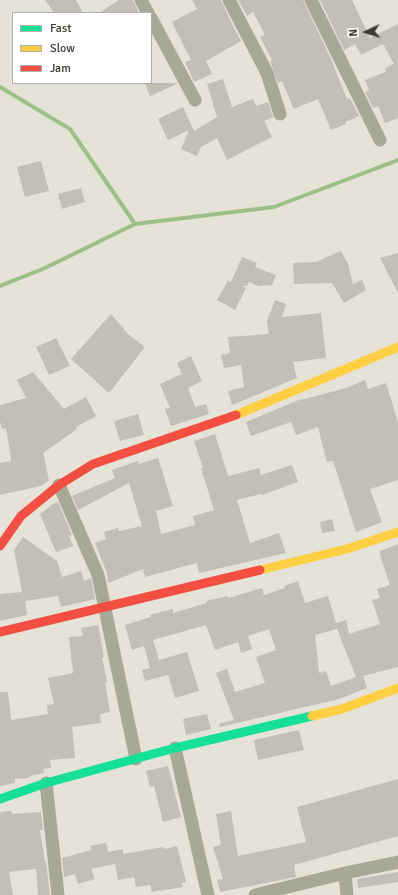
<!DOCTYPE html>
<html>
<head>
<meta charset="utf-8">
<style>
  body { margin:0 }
  #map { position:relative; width:398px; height:895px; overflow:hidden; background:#e5e2d8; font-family:Signika,sans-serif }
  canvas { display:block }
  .legend { position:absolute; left:12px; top:12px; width:140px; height:72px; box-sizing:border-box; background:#fff; border:1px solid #b0afad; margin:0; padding:5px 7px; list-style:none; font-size:12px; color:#3a3831 }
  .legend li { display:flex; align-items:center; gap:8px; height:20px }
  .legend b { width:20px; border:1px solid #b0afad }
  .north { position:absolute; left:346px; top:12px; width:40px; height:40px; -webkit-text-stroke:3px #fff; paint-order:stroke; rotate:266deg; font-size:11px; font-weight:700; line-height:16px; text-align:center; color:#3a3831 }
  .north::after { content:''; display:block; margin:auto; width:14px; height:18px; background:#3a3831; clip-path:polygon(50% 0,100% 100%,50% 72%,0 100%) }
</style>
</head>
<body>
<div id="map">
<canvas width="398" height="895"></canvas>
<ul class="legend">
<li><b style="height:5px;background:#16e098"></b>Fast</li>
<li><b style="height:5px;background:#ffcf43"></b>Slow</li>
<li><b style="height:5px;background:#f24e42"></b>Jam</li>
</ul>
<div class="north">N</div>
</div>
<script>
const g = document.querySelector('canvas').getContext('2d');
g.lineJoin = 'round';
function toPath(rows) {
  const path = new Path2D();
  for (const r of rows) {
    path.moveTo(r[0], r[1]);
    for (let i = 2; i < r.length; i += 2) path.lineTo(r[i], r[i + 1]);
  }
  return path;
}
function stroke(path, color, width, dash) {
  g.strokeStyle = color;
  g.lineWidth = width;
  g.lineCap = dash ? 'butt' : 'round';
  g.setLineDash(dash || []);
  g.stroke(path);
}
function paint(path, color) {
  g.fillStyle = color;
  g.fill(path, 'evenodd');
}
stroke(toPath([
  [0,87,70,129,135,224],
  [0,286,45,268,135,224,274,207,398,160]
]), '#9cc187', 4);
paint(toPath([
  [45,0,76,0,83,13,54,13],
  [119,0,133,0,139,13,99,13],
  [192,0,221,0,233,26,241,41,206,61,212,74,194,82,185,62,191,60,172,22,197,9],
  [238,0,303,0,331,59,347,99,350,98,359,116,345,122,346,124,331,130,318,99,294,109,282,81,278,83,270,61,272,60,260,37,265,35,253,12,247,16],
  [320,0,352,0,370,38,398,24,398,118,385,123,378,106,373,108,365,92,369,90,365,80,386,72,385,68,394,64,383,44,361,55,355,44,344,50],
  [223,79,232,107,253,99,256,106,268,102,273,117,264,121,272,137,227,160,217,138,201,147,197,156,181,149,189,130,168,140,158,119,183,107,194,131,217,117,207,84],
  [145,83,177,83,177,84,150,96],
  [41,161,49,191,25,197,17,167],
  [81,188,85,202,62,209,58,194],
  [341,251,348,264,353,284,362,280,366,290,344,303,332,283,294,284,293,263,316,262],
  [398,253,398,293,380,258],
  [242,257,257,263,255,267,276,275,272,285,259,286,249,282,247,286,242,286,246,288,235,310,217,300,228,281,231,282],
  [275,300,286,304,282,317,321,313,326,358,293,362,297,378,232,405,228,391,244,387,241,365,224,368,221,355,230,353,228,337,269,334,267,321],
  [111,314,128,334,145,347,109,393,71,359],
  [56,338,70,366,49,375,36,347],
  [191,356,202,381,188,388,195,407,206,404,209,414,171,426,165,409,170,408,160,384,182,374,177,363],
  [33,372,64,409,86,397,96,416,76,427,77,429,43,453,49,480,41,486,0,495,0,463,11,461,11,459,6,428,2,429,0,421,0,405,26,398,17,380],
  [365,380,368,389,386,383,398,422,398,480,370,489,382,522,356,532,333,461,327,462,318,427,296,435,291,422,251,436,246,422,301,399,301,400,346,388],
  [138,414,144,435,120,441,114,421],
  [215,434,228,476,259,468,261,475,292,465,298,482,262,495,261,494,237,500,250,543,279,533,286,553,199,573,197,563,145,577,143,569,108,583,107,573,95,543,106,539,104,532,118,528,119,531,142,526,129,483,78,510,72,496,115,478,112,470,138,461,139,464,158,458,173,506,156,511,161,534,195,525,193,516,214,510,201,468,203,468,194,441],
  [58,502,72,535,69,536,73,546,56,552,40,514,53,504],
  [332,519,335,531,322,533,320,522],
  [23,537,57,561,62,577,81,571,84,581,91,578,95,599,61,607,58,596,25,601,27,615,0,621,0,594,22,592,14,550],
  [398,544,398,667,363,676,367,688,339,699,220,727,219,724,234,720,216,673,227,669,235,692,265,683,256,657,276,650,269,629,248,636,252,649,241,653,238,642,215,650,206,625,153,640,159,660,187,652,199,691,175,698,168,675,145,681,142,670,150,668,144,646,132,650,125,625,151,617,150,615,173,609,173,613,207,603,206,601,227,596,228,598,262,588,264,595,285,588,284,586,298,581,305,603,328,596,336,623,346,620,349,634,380,624,372,600,380,598,377,589,390,585,380,555,380,551],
  [337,629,356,677,331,686,326,671,319,673,315,635],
  [98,625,104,657,102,657,107,682,105,682,110,712,100,714,101,723,72,727,75,758,50,760,51,768,43,769,44,773,30,776,28,778,15,779,15,783,0,786,0,692,8,692,11,720,48,714,47,705,54,704,48,678,73,673,69,637,83,636,81,628],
  [207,714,211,729,186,735,183,719],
  [299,730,304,750,258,760,254,740],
  [168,766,181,817,163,822,154,786,150,787,146,771],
  [398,779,398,836,294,865,296,877,220,892,217,880,223,879,213,847,221,845,216,814,231,811,238,856,306,842,297,807],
  [11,811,12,814,41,812,43,830,40,830,45,862,46,862,50,895,38,895,36,869,9,872,13,895,0,895,0,812],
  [106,843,108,852,123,849,123,854,163,847,164,849,177,846,186,882,182,883,183,887,152,892,150,885,136,887,134,877,118,880,115,864,91,869,95,879,78,884,75,874,64,877,62,858,91,850,90,846],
  [398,872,398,882,358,888,357,879]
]), '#c3bfb8');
stroke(toPath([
  [141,0,148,13],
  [229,0,267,73,280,114],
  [311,0,380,140],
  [151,18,195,100],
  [59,485,98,575,136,759],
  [175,748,208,895],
  [46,783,58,895],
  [345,873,347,895],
  [255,895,345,873,398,862]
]), '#a7a897', 13);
stroke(toPath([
  [0,799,46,783,175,748,312,716]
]), '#16e098', 9);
stroke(toPath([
  [236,415,398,347],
  [260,570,347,549,398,532],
  [312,716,342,709,398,688]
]), '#ffcf43', 9);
stroke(toPath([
  [0,546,21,516,59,485,93,464,236,415],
  [0,632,260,570]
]), '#f24e42', 9);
</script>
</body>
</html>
